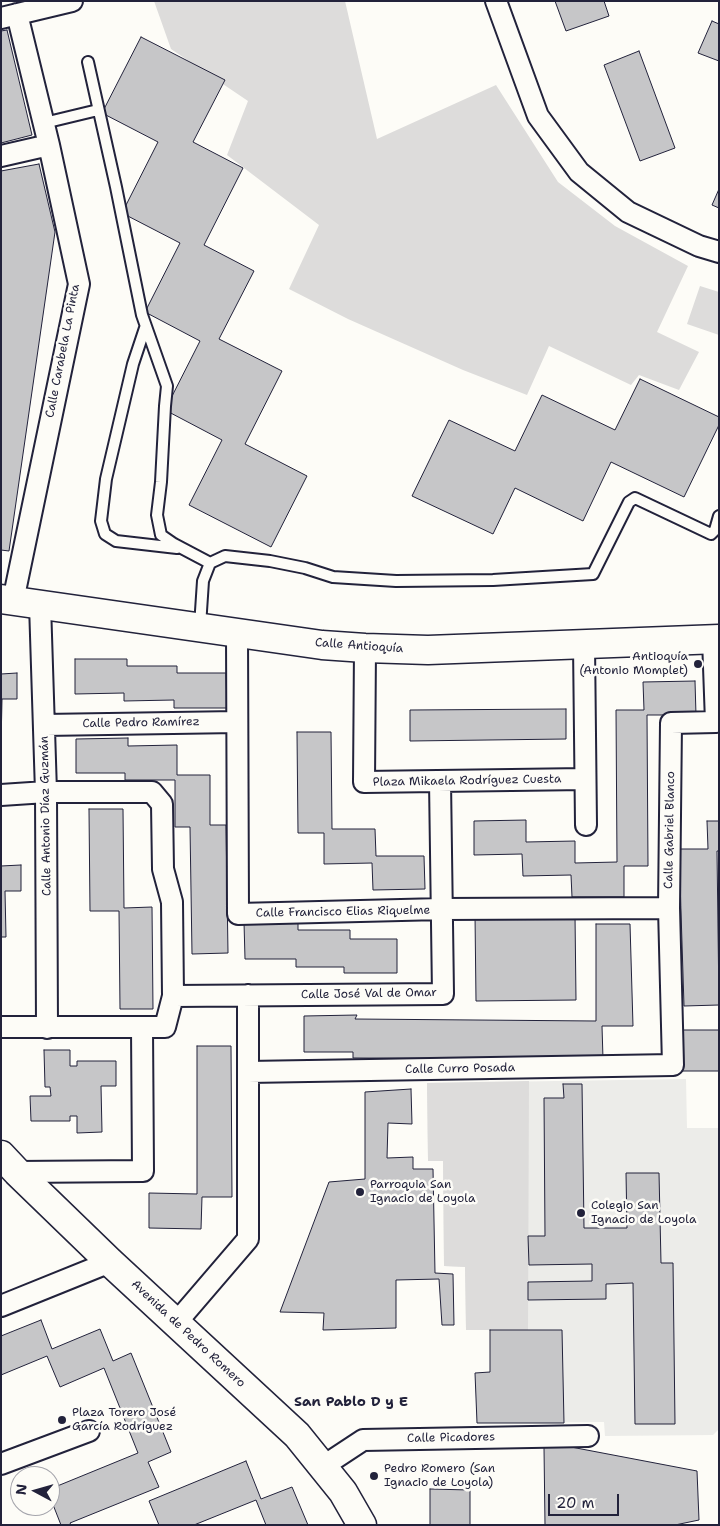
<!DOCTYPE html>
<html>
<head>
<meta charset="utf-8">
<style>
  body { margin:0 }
  #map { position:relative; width:720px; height:1526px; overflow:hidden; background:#fdfcf7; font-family:"Shantell Sans",sans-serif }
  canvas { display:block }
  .frame { position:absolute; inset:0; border:2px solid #22223b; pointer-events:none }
  .north { position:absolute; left:10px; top:1466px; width:50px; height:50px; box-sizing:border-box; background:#fdfcf7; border:1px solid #a5a5ac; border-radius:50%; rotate:276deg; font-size:14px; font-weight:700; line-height:20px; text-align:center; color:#22223b }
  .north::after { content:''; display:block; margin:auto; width:18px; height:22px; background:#22223b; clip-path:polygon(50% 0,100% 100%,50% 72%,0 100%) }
  .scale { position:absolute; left:548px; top:1494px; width:71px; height:22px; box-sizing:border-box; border:2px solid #22223b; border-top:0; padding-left:6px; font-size:15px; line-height:18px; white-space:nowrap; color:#22223b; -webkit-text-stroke:4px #fdfcf7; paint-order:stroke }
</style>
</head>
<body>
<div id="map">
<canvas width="720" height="1526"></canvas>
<div class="frame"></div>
<div class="north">N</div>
<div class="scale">20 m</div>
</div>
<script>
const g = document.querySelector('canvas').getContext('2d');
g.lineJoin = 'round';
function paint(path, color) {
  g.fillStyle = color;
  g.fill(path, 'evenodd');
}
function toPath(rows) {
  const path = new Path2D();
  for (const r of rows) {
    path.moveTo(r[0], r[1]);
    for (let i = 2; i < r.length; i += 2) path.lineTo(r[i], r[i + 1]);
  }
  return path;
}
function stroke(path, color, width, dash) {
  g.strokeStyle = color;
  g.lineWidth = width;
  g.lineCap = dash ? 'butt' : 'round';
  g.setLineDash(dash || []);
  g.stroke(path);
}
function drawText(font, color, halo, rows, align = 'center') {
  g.font = font + ' "Shantell Sans",sans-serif';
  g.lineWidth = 5;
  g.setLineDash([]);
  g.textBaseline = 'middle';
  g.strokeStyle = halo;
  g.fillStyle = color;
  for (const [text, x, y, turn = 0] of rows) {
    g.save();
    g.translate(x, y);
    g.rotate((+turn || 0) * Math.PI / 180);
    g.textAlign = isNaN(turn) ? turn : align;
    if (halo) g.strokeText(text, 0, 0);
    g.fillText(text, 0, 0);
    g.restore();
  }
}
paint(toPath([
  [686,1079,687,1128,719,1128,719,1429,713,1435,605,1436,604,1422,477,1423,475,1373,490,1372,490,1330,466,1330,465,1267,444,1266,443,1161,428,1161,427,1083]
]), '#ecece9');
paint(toPath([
  [154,1,345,1,377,139,496,85,558,182,615,226,688,266,657,332,699,352,679,390,639,375,631,385,549,346,527,395,463,370,348,319,289,289,319,225,227,155,248,101,171,49],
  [700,286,719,292,719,335,687,324],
  [529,1081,528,1330,466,1330,465,1267,444,1266,443,1161,428,1161,427,1083]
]), '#dddcdb');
const building = toPath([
  [555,1,604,1,609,16,566,31,555,1],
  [712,21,719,24,719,61,698,53,712,21],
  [7,30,32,135,1,143,1,31,7,30],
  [141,37,225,80,193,142,243,168,204,245,254,271,219,339,282,371,245,444,307,476,271,547,189,505,222,440,165,410,200,341,145,312,180,243,122,213,158,142,102,113,141,37],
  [639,51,675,148,640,161,604,65,639,51],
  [39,164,55,232,9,551,1,550,1,171,39,164],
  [719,189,719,208,712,205,719,189],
  [640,379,719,417,719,425,684,497,611,462,583,521,515,488,493,534,412,496,449,420,515,451,542,395,615,430,640,379],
  [75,659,127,659,127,666,177,666,177,673,226,673,227,708,174,708,174,700,124,701,124,693,75,694,75,659],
  [17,673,17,699,2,699,1,745,1,674,17,673],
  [695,681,696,715,647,715,648,866,624,866,624,897,572,897,571,875,523,876,522,854,474,855,474,821,526,820,526,842,575,841,575,863,617,862,616,710,644,710,643,682,695,681],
  [566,709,566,739,410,741,410,710,566,709],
  [297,732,331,732,332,829,375,829,376,856,424,856,425,889,373,890,372,863,324,864,324,833,298,833,297,732],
  [128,738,128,746,177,745,177,775,210,775,210,825,226,825,228,953,192,954,190,827,175,827,175,780,125,780,125,773,76,773,76,739,128,738],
  [89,809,123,809,124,908,152,907,153,1009,120,1009,119,911,90,911,89,809],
  [707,821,719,821,719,851,717,851,719,1005,684,1006,679,849,708,849,707,821],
  [21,865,21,891,5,891,6,937,1,937,1,866,21,865],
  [575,914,576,1000,476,1001,475,915,575,914],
  [244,922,298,922,298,930,350,930,350,939,397,939,397,973,344,973,344,967,296,967,296,959,245,959,244,922],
  [596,924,630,924,633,1026,602,1026,603,1059,353,1058,353,1052,304,1052,304,1016,357,1015,355,1019,596,1021,596,924],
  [680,1030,719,1030,719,1071,680,1071,680,1030],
  [197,1046,231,1046,232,1197,202,1197,201,1229,149,1228,149,1193,197,1194,197,1046],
  [44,1050,70,1050,70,1066,77,1066,77,1061,116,1061,116,1086,101,1086,102,1132,77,1133,77,1116,70,1116,70,1121,31,1121,30,1096,51,1096,50,1087,45,1087,44,1050],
  [563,1084,582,1084,584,1228,627,1228,626,1173,659,1173,661,1263,673,1263,675,1424,635,1424,633,1283,606,1284,606,1299,528,1300,528,1282,592,1281,592,1264,529,1265,528,1236,545,1236,544,1098,564,1098,563,1084],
  [411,1089,412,1124,388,1123,387,1158,413,1157,413,1169,433,1169,435,1273,453,1274,454,1325,442,1325,439,1279,396,1280,396,1328,323,1330,324,1313,280,1312,329,1182,365,1179,365,1092,411,1089],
  [41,1320,52,1349,100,1329,113,1361,131,1353,171,1452,148,1462,159,1487,70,1523,71,1525,61,1525,50,1497,50,1489,138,1453,104,1368,60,1387,47,1356,1,1375,1,1336,41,1320],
  [490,1330,562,1330,564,1423,477,1423,475,1373,490,1372,490,1330],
  [544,1447,571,1447,697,1471,699,1520,675,1525,545,1525,544,1447],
  [246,1461,261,1499,292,1487,308,1525,266,1525,256,1500,194,1525,159,1525,149,1501,246,1461],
  [430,1489,470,1490,470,1525,430,1525,430,1489]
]);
paint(building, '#c6c6c8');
stroke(building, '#22223b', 1);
const lane = toPath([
  [88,62,116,187,142,315,167,386,165,406,161,482,157,515,161,535,174,544,210,563],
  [44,123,98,110],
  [145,328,133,364,106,479,101,521,105,534,116,541,177,548],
  [200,626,203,581,210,563,225,556,270,561,305,568,333,577,396,581,493,580,593,574,629,502,635,498,711,534,715,530,719,516]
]);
const street = toPath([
  [496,1,538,116,579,172,628,212,699,246,719,252],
  [1,18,72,1],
  [1,156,49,145],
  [13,601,79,284,49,145,17,14],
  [40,604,46,792,47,1028],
  [237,633,238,914,442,909,669,908],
  [584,644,586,825],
  [365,648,364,782,585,779],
  [44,725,237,722],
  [1,795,46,792,152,792,162,804,163,869,172,902,173,996,165,1027,1,1027],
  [173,996,443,994,440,781],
  [248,1072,673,1065,669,908,671,723,716,722,713,639],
  [17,1172,143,1171,142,1028],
  [1,1306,110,1262],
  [176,1323,248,1239,248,995],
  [1,1464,89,1431],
  [322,1467,363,1440,588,1436]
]);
const secondary = toPath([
  [1,599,322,645,365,648,428,650,719,639],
  [1,1155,17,1172,110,1262,297,1435,343,1492,362,1525]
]);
stroke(lane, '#22223b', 14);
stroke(street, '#22223b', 24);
stroke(secondary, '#22223b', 31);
stroke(lane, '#fdfcf7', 10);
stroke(street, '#fdfcf7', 20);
stroke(secondary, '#fdfcf7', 28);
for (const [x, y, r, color] of [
  [698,664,5,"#22223b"],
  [360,1192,5,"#22223b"],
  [581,1213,5,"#22223b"],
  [62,1420,5,"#22223b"],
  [374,1476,5,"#22223b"]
]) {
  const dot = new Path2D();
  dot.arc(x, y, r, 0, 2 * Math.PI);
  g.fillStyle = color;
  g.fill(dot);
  stroke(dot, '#fdfcf7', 2);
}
drawText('12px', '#22223b', '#fdfcf7', [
  ["Calle Carabela La Pinta",63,351,-79],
  ["Calle Antioquía",359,646,4],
  ["Calle Pedro Ramírez",141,723,-1],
  ["Plaza Mikaela Rodríguez Cuesta",467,781,-1],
  ["Calle Antonio Díaz Guzmán",46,816,-91],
  ["Calle Gabriel Blanco",670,830,-89],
  ["Calle Francisco Elias Riquelme",343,912,-1],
  ["Calle José Val de Omar",369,994,-1],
  ["Calle Curro Posada",460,1069,-1],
  ["Avenida de Pedro Romero",188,1334,43],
  ["Calle Picadores",451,1438,-1]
]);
drawText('12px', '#22223b', '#fdfcf7', [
  ["Antioquía",688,657,"right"],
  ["(Antonio Momplet)",688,671,"right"],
  ["Parroquia San",370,1185],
  ["Ignacio de Loyola",370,1199],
  ["Colegio San",591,1206],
  ["Ignacio de Loyola",591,1220],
  ["Plaza Torero José",72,1413],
  ["García Rodríguez",72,1427],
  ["Pedro Romero (San",384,1469],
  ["Ignacio de Loyola)",384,1483]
], 'left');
drawText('bold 14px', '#22223b', '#fdfcf7', [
  ["San Pablo D y E",351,1402]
]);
</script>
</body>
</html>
